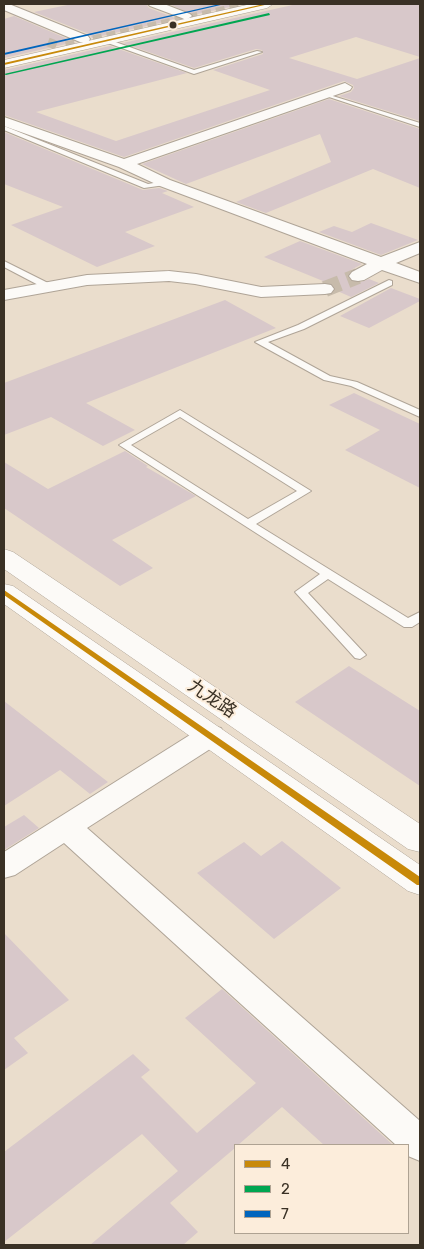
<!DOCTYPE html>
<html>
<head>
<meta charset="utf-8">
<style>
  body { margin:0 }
  #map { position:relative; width:424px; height:1249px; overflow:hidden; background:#eaddcc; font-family:Rubik,sans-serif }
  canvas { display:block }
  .frame { position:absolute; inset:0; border:5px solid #3a3125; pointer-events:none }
  .legend { position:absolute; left:234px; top:1144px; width:175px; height:90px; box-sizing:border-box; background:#fceddb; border:1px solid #aea292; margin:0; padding:6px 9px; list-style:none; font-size:15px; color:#3a3125 }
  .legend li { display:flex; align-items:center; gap:10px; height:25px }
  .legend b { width:25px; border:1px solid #aea292 }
</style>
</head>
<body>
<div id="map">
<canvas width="424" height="1249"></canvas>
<div class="frame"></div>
<ul class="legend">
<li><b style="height:6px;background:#c88909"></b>4</li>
<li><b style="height:6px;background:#00a651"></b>2</li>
<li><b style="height:6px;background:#0065bd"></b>7</li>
</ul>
</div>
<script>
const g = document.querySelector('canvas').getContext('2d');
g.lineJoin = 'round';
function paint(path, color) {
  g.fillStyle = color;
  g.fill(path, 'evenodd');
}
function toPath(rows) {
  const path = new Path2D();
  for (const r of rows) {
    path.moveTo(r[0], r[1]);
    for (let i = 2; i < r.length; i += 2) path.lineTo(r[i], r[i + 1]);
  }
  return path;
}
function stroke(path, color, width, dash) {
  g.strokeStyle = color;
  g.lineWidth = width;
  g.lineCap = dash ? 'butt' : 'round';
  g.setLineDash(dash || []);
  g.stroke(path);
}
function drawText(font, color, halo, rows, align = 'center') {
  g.font = font + ' Rubik,"Noto Sans SC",sans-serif';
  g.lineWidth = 4;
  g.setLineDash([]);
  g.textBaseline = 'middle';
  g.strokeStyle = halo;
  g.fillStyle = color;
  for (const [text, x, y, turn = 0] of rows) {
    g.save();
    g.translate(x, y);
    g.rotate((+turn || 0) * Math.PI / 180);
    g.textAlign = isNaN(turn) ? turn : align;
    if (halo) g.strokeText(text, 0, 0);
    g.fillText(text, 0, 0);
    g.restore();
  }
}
paint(toPath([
  [72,4,146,4,149,8,178,19,92,38,89,34,34,12],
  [169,4,244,4,193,15],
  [297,4,420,4,420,57,356,37,289,58,357,79,420,58,420,121,339,96,351,92,354,88,353,85,344,81,124,157,4,115,4,70,110,46,187,73,36,112,116,141,270,90,213,70,263,54,262,50,256,49,194,68,123,43],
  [14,16,75,42,4,58,4,19],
  [329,99,420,129,420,188,373,169,266,213,236,202,331,162,320,134,186,184,142,164],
  [4,132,143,190,159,188,168,191,162,193,194,207,125,232,155,246,97,267,11,225,63,207,4,184],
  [371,223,418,240,381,255,319,232,334,226,352,232],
  [300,241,362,264,351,270,348,275,352,282,358,283,369,279,379,283,351,297,335,290,331,283,321,282,323,281,264,257],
  [391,288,420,299,420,301,369,328,340,316],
  [225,300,276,328,86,403,135,430,103,446,51,417,4,435,4,383],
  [354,393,420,424,420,488,345,450,380,430,329,405],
  [125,451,148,466,146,467,196,496,112,540,153,568,120,586,4,508,4,462,48,489],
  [349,666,420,711,420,786,295,702],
  [4,701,108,782,90,794,60,770,4,806],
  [24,815,39,828,4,850,4,827],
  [282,841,341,888,274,939,197,873,244,842,261,856],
  [4,933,69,1000,14,1038,28,1053,4,1070],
  [222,989,393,1145,324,1145,282,1107,238,1145,235,1145,235,1148,170,1203,198,1232,183,1245,90,1245,178,1171,142,1134,4,1242,4,1152,133,1054,150,1070,141,1077,197,1133,256,1083,185,1018]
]), '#d8c8ca');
stroke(toPath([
  [48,42,61,47],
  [66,46,253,4]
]), '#c7bbab', 9, [9, 5]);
stroke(toPath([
  [325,289,358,276]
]), '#c7bbab', 16, [16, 8]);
const service = toPath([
  [107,39,194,70,257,51,262,52,194,74,105,42,107,39],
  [323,93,420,123,420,127,323,95,323,93],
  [4,126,148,184,165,181,169,183,165,185,144,188,4,130,4,126],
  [4,261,52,285,53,287,52,289,46,289,4,267,4,261],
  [389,280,392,281,392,285,304,329,268,342,330,376,357,382,420,410,420,417,351,386,324,380,255,342,298,325,389,280],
  [180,410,311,491,256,524,408,618,420,612,420,622,412,627,404,627,328,579,308,593,366,655,360,659,355,658,295,592,320,574,119,445,180,410],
  [180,417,297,491,248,519,131,445,180,417]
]);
const minor = toPath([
  [4,4,9,4,88,36,90,39,88,42,80,42,4,10,4,4],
  [148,4,164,4,190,14,192,16,186,20,182,18,150,6,148,4],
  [345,83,352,87,350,90,137,164,170,180,381,257,420,242,420,253,396,263,420,272,420,283,382,270,364,280,358,281,352,280,349,276,352,272,367,264,160,186,119,167,4,126,4,117,124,159,345,83],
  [169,271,196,274,261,287,325,284,331,285,334,289,331,293,325,294,261,297,195,284,169,281,87,285,4,300,4,290,87,275,169,271],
  [211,726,221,728,225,735,221,742,87,828,420,1121,420,1161,408,1156,408,1145,396,1145,64,843,15,875,4,878,4,852,201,728,211,726]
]);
const secondary = toPath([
  [251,4,273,4,267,8,4,68,4,60,251,4],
  [4,549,13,552,420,824,420,852,408,849,4,569,4,549],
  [4,584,13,586,420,865,420,895,408,891,4,604,4,584]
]);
stroke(service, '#afa497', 2);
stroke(minor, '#afa497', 2);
stroke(secondary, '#afa497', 1);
paint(service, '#fcfaf7');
paint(minor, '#fcfaf7');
paint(secondary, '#fcfaf7');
paint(toPath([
  [264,4,269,4,4,65,4,63,264,4],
  [4,590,420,877,420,885,417,885,4,595,4,590]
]), '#c88909');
paint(toPath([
  [269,13,270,15,6,75,4,74,269,13]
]), '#00a651');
paint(toPath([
  [220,4,225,4,4,55,4,53,220,4]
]), '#0065bd');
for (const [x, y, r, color] of [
  [173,25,4.5,"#3a3125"]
]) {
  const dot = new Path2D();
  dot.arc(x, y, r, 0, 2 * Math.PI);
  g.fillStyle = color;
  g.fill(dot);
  stroke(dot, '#fceddb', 2);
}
drawText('18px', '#3a3125', '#fceddb', [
  ["九龙路",212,699,34]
]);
</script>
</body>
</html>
